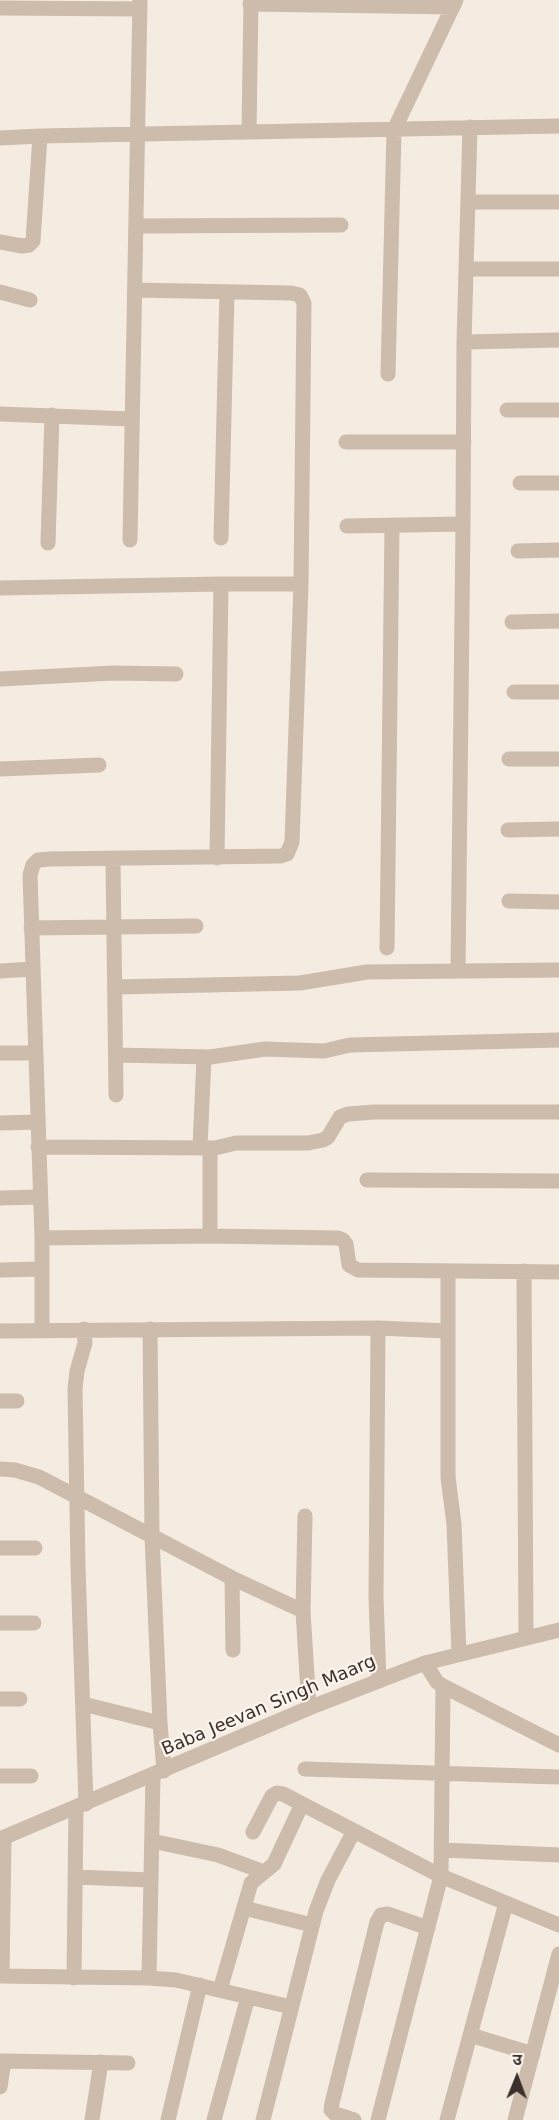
<!DOCTYPE html>
<html>
<head>
<meta charset="utf-8">
<style>
  body { margin:0 }
  #map { position:relative; width:559px; height:2120px; overflow:hidden; background:#f4ebe1; font-family:"DejaVu Sans","Noto Sans Devanagari",sans-serif }
  canvas { display:block }
  .north { position:absolute; left:487px; top:2048px; width:60px; height:60px; -webkit-text-stroke:4px #fbf5ee; paint-order:stroke; rotate:1deg; font-size:16px; font-weight:700; line-height:24px; text-align:center; color:#3b302b }
  .north::after { content:''; display:block; margin:auto; width:21px; height:27px; background:#3b302b; clip-path:polygon(50% 0,100% 100%,50% 72%,0 100%) }
</style>
</head>
<body>
<div id="map">
<canvas width="559" height="2120"></canvas>
<div class="north">उ</div>
</div>
<script>
const g = document.querySelector('canvas').getContext('2d');
g.lineJoin = 'round';
function toPath(rows) {
  const path = new Path2D();
  for (const r of rows) {
    path.moveTo(r[0], r[1]);
    for (let i = 2; i < r.length; i += 2) path.lineTo(r[i], r[i + 1]);
  }
  return path;
}
function stroke(path, color, width, dash) {
  g.strokeStyle = color;
  g.lineWidth = width;
  g.lineCap = dash ? 'butt' : 'round';
  g.setLineDash(dash || []);
  g.stroke(path);
}
function drawText(font, color, halo, rows, align = 'center') {
  g.font = font + ' "DejaVu Sans",sans-serif';
  g.lineWidth = 4.5;
  g.setLineDash([]);
  g.textBaseline = 'middle';
  g.strokeStyle = halo;
  g.fillStyle = color;
  for (const [text, x, y, turn = 0] of rows) {
    g.save();
    g.translate(x, y);
    g.rotate((+turn || 0) * Math.PI / 180);
    g.textAlign = isNaN(turn) ? turn : align;
    if (halo) g.strokeText(text, 0, 0);
    g.fillText(text, 0, 0);
    g.restore();
  }
}
stroke(toPath([
  [250,4,453,7],
  [0,8,140,9],
  [249,132,251,0],
  [0,138,40,136,559,126],
  [468,202,559,202],
  [136,226,341,225],
  [0,242,22,246,29,245,33,241,40,136],
  [466,269,559,269],
  [0,292,30,300],
  [464,342,559,340],
  [388,374,394,130,456,0],
  [507,410,559,410],
  [0,414,131,419],
  [346,442,464,442],
  [520,483,559,483],
  [347,526,463,524,464,342,470,127],
  [221,538,227,292],
  [130,540,140,0],
  [48,543,52,415],
  [518,551,559,550],
  [0,588,221,584,301,584],
  [512,622,559,621],
  [0,679,113,673,176,674],
  [514,692,559,692],
  [509,759,559,759],
  [0,769,99,765],
  [508,830,559,829],
  [217,858,221,584],
  [113,859,116,1095],
  [509,901,559,902],
  [31,928,196,926],
  [387,948,392,525],
  [0,971,33,969],
  [458,971,463,524],
  [115,987,300,983,367,972,559,970],
  [0,1053,35,1053],
  [116,1055,210,1057,265,1049,324,1051,350,1045,559,1040],
  [0,1123,37,1122],
  [38,1147,215,1148,236,1143,308,1143,323,1140,328,1137,340,1117,348,1114,374,1112,559,1112],
  [200,1147,204,1057],
  [367,1180,559,1181],
  [0,1198,40,1197],
  [210,1236,210,1148],
  [42,1238,210,1236,338,1238,343,1240,346,1244,349,1265,358,1270,559,1272],
  [0,1270,42,1269],
  [448,1271,448,1477,454,1524,459,1654],
  [524,1271,526,1638],
  [378,1328,376,1597,379,1681],
  [84,1329,85,1343,77,1371,75,1389,78,1567,86,1804],
  [150,1329,152,1536,160,1723,164,1771],
  [42,1330,42,1238,30,875,33,865,38,860,50,859,281,856,287,854,292,842,301,584,304,303,300,295,291,293,135,290],
  [0,1331,378,1328,448,1331],
  [0,1401,17,1401],
  [0,1469,15,1470,39,1477,232,1578,303,1611],
  [305,1516,303,1611,309,1708],
  [0,1548,35,1548],
  [232,1578,233,1650],
  [0,1623,34,1623],
  [425,1663,437,1682,443,1686,559,1745],
  [0,1699,20,1699],
  [83,1704,160,1723],
  [305,1769,559,1777],
  [0,1776,31,1776],
  [253,1832,272,1796,277,1793,283,1794,441,1876,559,1925],
  [152,1841,218,1855,264,1872],
  [442,1850,559,1855],
  [75,1877,151,1880],
  [244,1908,312,1925],
  [0,1976,149,1978,176,1980,291,2007],
  [2,1976,4,1838],
  [74,1978,76,1808],
  [149,1978,153,1775],
  [220,1990,251,1883,274,1864,302,1804],
  [470,2035,533,2054],
  [0,2061,128,2063],
  [0,2087,4,2061],
  [92,2120,101,2062],
  [168,2120,200,1985],
  [214,2120,248,1997],
  [263,2120,316,1911,328,1880,354,1831],
  [354,2120,335,2114,331,2110,332,2103,377,1922,381,1915,388,1914,428,1928],
  [378,2120,441,1876,443,1686],
  [447,2120,506,1903],
  [515,2120,559,1954]
]), '#cdbbac', 15);
stroke(toPath([
  [0,1839,309,1708,425,1663,559,1630]
]), '#cdbbac', 15);
drawText('18px', '#3b302b', '#fbf5ee', [
  ["Baba Jeevan Singh Maarg",269,1706,-23]
]);
</script>
</body>
</html>
